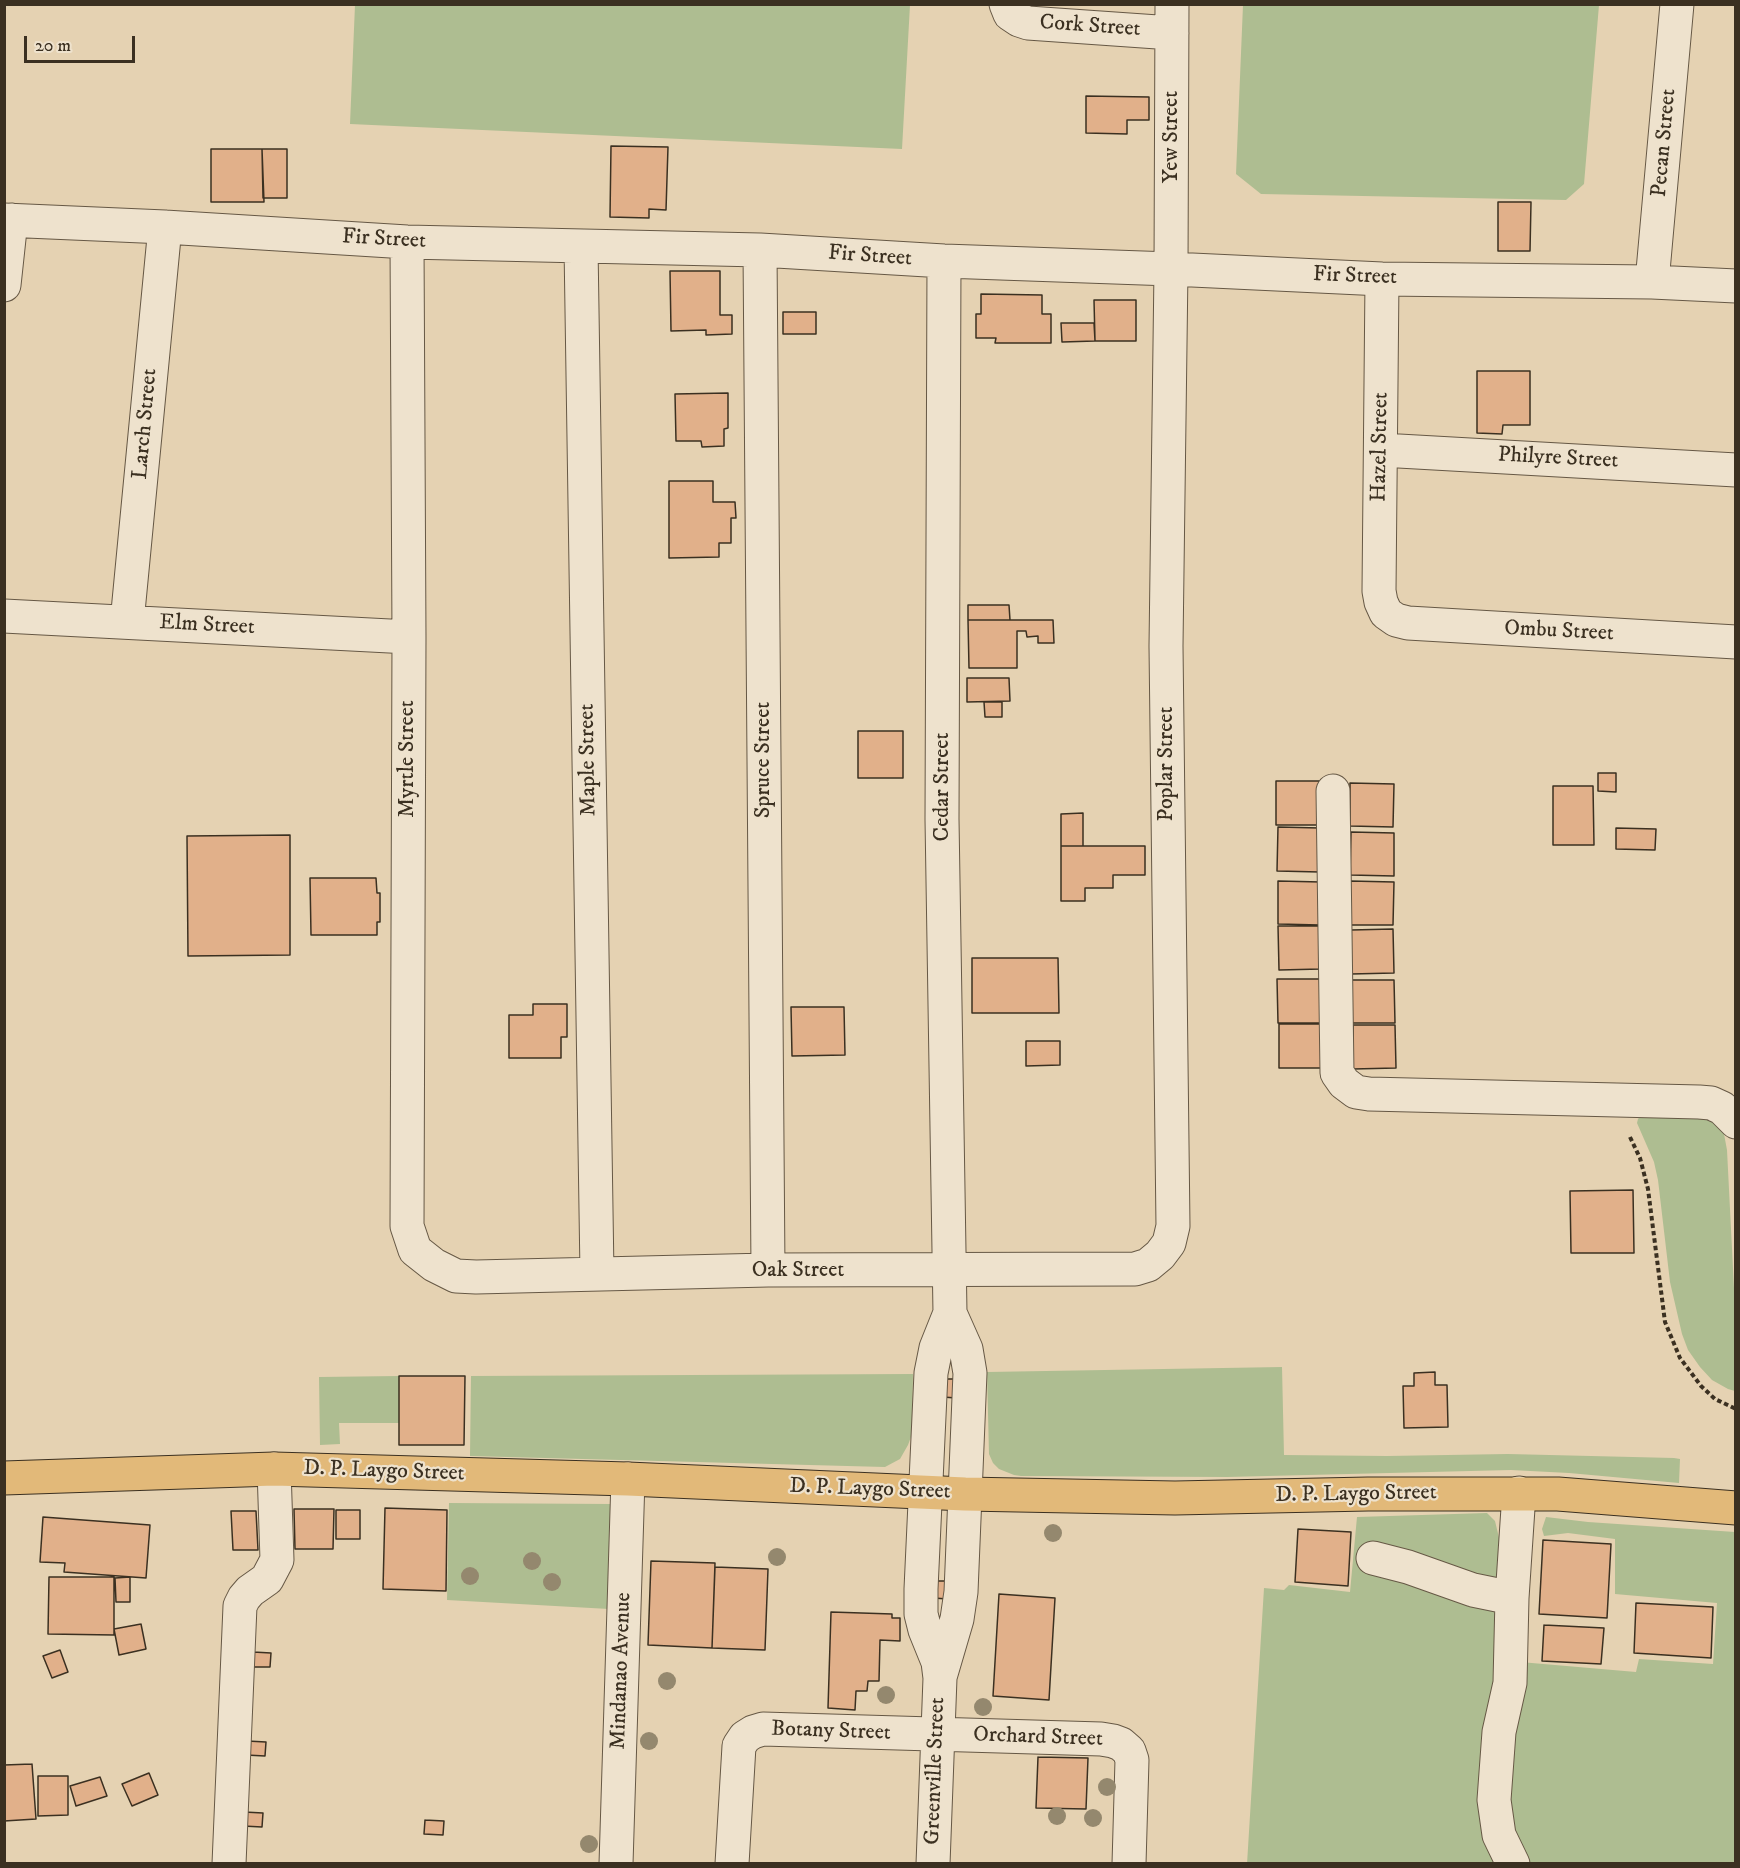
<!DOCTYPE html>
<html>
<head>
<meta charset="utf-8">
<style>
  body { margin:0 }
  #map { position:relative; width:1740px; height:1868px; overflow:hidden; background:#e5d2b2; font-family:"IM FELL DW Pica",serif }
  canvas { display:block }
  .frame { position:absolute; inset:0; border:6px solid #3b3021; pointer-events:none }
  .scale { position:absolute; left:24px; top:36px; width:111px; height:27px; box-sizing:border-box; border:3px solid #3b3021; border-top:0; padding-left:8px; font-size:18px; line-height:21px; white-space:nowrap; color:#3b3021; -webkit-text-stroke:4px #eee2cd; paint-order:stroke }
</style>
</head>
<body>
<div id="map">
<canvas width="1740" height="1868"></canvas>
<div class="frame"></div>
<div class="scale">20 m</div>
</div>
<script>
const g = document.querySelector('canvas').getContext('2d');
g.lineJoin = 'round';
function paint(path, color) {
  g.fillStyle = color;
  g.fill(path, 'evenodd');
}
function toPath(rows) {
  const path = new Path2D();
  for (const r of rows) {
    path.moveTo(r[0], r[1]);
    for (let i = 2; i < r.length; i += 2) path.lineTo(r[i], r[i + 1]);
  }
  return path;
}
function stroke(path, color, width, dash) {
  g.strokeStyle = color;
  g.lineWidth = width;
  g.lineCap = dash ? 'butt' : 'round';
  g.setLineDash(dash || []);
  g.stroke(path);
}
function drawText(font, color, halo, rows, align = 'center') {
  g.font = font + ' "IM FELL DW Pica",serif';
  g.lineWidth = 4.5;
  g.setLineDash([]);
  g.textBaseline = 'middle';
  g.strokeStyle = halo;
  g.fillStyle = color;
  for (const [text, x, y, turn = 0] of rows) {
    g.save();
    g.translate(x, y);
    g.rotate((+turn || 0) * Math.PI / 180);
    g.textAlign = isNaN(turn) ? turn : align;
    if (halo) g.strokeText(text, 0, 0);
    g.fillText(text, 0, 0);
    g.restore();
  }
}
paint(toPath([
  [355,5,910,5,902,149,350,124],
  [1243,5,1599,5,1584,184,1566,200,1261,194,1236,174],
  [1697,1113,1717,1123,1724,1134,1727,1150,1735,1308,1735,1391,1728,1389,1712,1380,1700,1367,1688,1350,1682,1334,1670,1282,1658,1180,1654,1162,1637,1123,1638,1119,1642,1114],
  [1282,1367,1284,1455,1387,1456,1508,1454,1674,1458,1680,1459,1679,1483,1569,1473,1511,1470,1227,1477,1021,1476,1014,1475,999,1469,993,1463,989,1454,987,1372],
  [913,1374,912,1434,908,1445,900,1459,885,1467,470,1456,471,1376],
  [399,1376,399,1423,339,1423,340,1444,320,1445,319,1377],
  [449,1503,611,1504,609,1609,447,1600],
  [1487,1513,1495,1521,1501,1546,1497,1660,1636,1672,1639,1659,1713,1664,1717,1603,1615,1594,1615,1539,1568,1533,1544,1536,1542,1529,1546,1517,1588,1522,1735,1532,1735,1863,1247,1864,1264,1588,1284,1590,1289,1585,1350,1592,1357,1517]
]), '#aebd91');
const building = toPath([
  [1086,96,1149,97,1149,120,1127,120,1127,134,1086,133,1086,96],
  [611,146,668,147,666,210,649,209,649,218,610,217,611,146],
  [211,149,262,149,264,202,211,202,211,149],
  [262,149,287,149,287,198,263,198,262,149],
  [1498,202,1531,202,1530,251,1498,251,1498,202],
  [670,271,720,271,720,315,732,315,732,334,706,335,706,330,671,331,670,271],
  [981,294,1042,295,1042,314,1051,314,1051,343,995,343,996,338,976,338,976,314,981,314,981,294],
  [1094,300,1136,300,1136,341,1095,341,1094,300],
  [783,312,816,312,816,334,783,334,783,312],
  [1061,323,1094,323,1095,341,1062,342,1061,323],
  [1477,371,1530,371,1530,425,1503,425,1502,434,1477,433,1477,371],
  [728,393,728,428,724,429,724,446,702,447,701,441,676,441,675,394,728,393],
  [669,481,713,481,713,502,735,502,736,518,731,518,731,543,719,543,719,557,669,558,669,481],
  [968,605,1009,605,1010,620,968,620,968,605],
  [968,620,1053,620,1054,643,1038,643,1038,636,1027,637,1026,631,1017,631,1017,668,969,668,968,620],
  [967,678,1009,678,1010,701,967,702,967,678],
  [984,702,1002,702,1002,717,985,717,984,702],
  [858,731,903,731,903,778,858,778,858,731],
  [1598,773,1616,773,1616,792,1598,791,1598,773],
  [1276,781,1319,781,1319,825,1276,825,1276,781],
  [1350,783,1394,784,1393,827,1350,826,1350,783],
  [1553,786,1593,786,1594,845,1553,845,1553,786],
  [1083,813,1083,846,1061,846,1061,814,1083,813],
  [1278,827,1320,828,1320,872,1277,871,1278,827],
  [1616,828,1656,829,1655,850,1616,849,1616,828],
  [1351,832,1394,833,1394,876,1350,875,1351,832],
  [290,835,290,955,188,956,187,836,290,835],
  [1061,846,1145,846,1145,875,1113,875,1113,888,1085,888,1085,901,1061,901,1061,846],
  [310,878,376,878,377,893,380,893,380,922,377,922,377,935,311,935,310,878],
  [1278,881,1321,882,1320,925,1278,924,1278,881],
  [1350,881,1394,882,1393,925,1350,925,1350,881],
  [1278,926,1321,926,1321,969,1279,970,1278,926],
  [1393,929,1394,973,1351,974,1351,930,1393,929],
  [972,958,1058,958,1059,1013,972,1013,972,958],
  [1277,979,1321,979,1321,1023,1278,1023,1277,979],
  [1351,980,1394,980,1395,1023,1352,1023,1351,980],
  [533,1004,567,1004,567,1037,561,1037,561,1058,509,1058,509,1015,533,1015,533,1004],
  [791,1007,844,1007,845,1055,792,1056,791,1007],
  [1279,1024,1322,1024,1323,1068,1279,1068,1279,1024],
  [1353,1025,1395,1025,1396,1068,1353,1069,1353,1025],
  [1026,1041,1060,1041,1060,1065,1026,1066,1026,1041],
  [1633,1190,1634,1253,1571,1253,1570,1191,1633,1190],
  [1435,1372,1435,1385,1447,1385,1448,1427,1404,1428,1403,1386,1414,1386,1414,1373,1435,1372],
  [399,1376,465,1376,464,1445,399,1445,399,1376],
  [944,1379,956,1379,956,1398,943,1397,944,1379],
  [385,1508,447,1510,446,1591,383,1589,385,1508],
  [294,1509,334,1509,333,1549,295,1549,294,1509],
  [336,1510,360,1510,360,1539,336,1539,336,1510],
  [231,1511,256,1511,258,1550,233,1550,231,1511],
  [43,1517,150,1525,146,1578,64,1572,65,1563,40,1562,43,1517],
  [1298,1529,1351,1532,1348,1586,1295,1582,1298,1529],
  [1543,1540,1611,1544,1607,1618,1539,1614,1543,1540],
  [651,1561,715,1563,712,1648,648,1645,651,1561],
  [715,1567,768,1569,765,1650,712,1648,715,1567],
  [49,1577,114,1577,114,1635,48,1634,49,1577],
  [130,1577,130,1602,116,1602,115,1578,130,1577],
  [935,1581,949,1581,947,1599,934,1598,935,1581],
  [999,1594,1055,1598,1049,1700,993,1696,999,1594],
  [1636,1603,1713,1607,1711,1658,1634,1653,1636,1603],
  [831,1612,892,1614,892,1618,900,1618,900,1641,880,1640,879,1681,868,1681,867,1691,856,1691,855,1710,828,1708,831,1612],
  [141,1624,146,1649,119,1655,114,1629,141,1624],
  [1544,1625,1604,1628,1601,1664,1542,1661,1544,1625],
  [60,1650,68,1672,52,1678,43,1656,60,1650],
  [253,1652,271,1653,270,1667,252,1667,253,1652],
  [247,1741,266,1742,265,1756,246,1755,247,1741],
  [1038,1757,1088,1758,1086,1809,1036,1808,1038,1757],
  [32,1764,36,1819,4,1821,4,1765,32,1764],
  [149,1773,158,1795,132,1806,122,1784,149,1773],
  [38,1776,68,1776,68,1815,38,1816,38,1776],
  [100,1777,107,1796,76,1806,70,1786,100,1777],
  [244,1812,263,1813,262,1827,243,1826,244,1812],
  [425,1820,444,1821,443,1835,424,1834,425,1820]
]);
paint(building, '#e1b08a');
stroke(building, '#3b3021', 1.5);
const minor = toPath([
  [1006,4,1010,14,1019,20,1028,23,1172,33],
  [4,220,165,227,407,242,760,250,944,261,1171,269,1382,279,1652,282,1736,286],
  [407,242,409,637,407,1226,415,1250,434,1265,456,1276,476,1277,768,1270,1135,1269,1148,1265,1160,1255,1169,1243,1173,1226,1166,646,1171,269,1172,4],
  [581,246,597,1274],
  [760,250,768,1270],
  [1382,279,1379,591,1381,602,1386,613,1396,620,1408,623,1736,642],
  [1652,282,1677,4],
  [4,285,11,220],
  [1381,450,1736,470],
  [4,616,409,637],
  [127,622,165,227],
  [1333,791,1337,1073,1344,1083,1356,1092,1369,1094,1699,1102,1711,1103,1722,1108,1736,1122],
  [1373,1558,1408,1567,1473,1590,1512,1598],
  [940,1677,957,1619,961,1592,970,1373,966,1349,950,1313],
  [229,1864,240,1606,244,1598,250,1591,267,1579,277,1560,274,1469],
  [616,1864,628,1479],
  [732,1864,739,1746,745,1737,753,1732,763,1729,1101,1739,1113,1741,1121,1744,1129,1751,1132,1760,1129,1864],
  [933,1864,940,1678,938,1662,925,1630,921,1614,921,1589,931,1373,936,1348,950,1313,942,819,944,261],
  [1513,1864,1499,1835,1494,1800,1499,1732,1510,1683,1512,1598,1519,1493]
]);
const major = toPath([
  [4,1478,274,1469,628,1479,965,1494,1175,1498,1368,1494,1558,1494,1736,1508]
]);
stroke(minor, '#665845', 35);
stroke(major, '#3b3021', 35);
stroke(toPath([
  [1630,1137,1640,1158,1648,1189,1665,1322,1680,1358,1701,1386,1715,1399,1736,1409]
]), '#3b3021', 4, [4.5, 3]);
stroke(minor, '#eee2cd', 33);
stroke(major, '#e2b979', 33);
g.fillStyle = '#94886e';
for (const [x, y] of [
  [1053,1533],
  [777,1557],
  [532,1561],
  [470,1576],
  [552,1582],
  [667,1681],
  [886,1695],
  [983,1707],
  [649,1741],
  [1107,1787],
  [1057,1816],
  [1093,1818],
  [589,1844]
]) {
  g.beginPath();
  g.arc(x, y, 9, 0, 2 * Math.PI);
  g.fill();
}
drawText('22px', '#3b3021', '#eee2cd', [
  ["Cork Street",1090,27,4],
  ["Yew Street",1172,137,-90],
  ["Pecan Street",1665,143,-85],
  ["Fir Street",384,240,3],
  ["Fir Street",870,257,4],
  ["Fir Street",1355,277,2],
  ["Larch Street",146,424,-85],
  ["Hazel Street",1381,447,-89],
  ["Philyre Street",1558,459,3],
  ["Elm Street",207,626,3],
  ["Ombu Street",1559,632,3],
  ["Myrtle Street",408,759,-90],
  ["Maple Street",589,760,-91],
  ["Spruce Street",764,760,-90],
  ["Poplar Street",1167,764,-90],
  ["Cedar Street",943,787,-90],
  ["Oak Street",798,1271],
  ["D. P. Laygo Street",384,1472,2],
  ["D. P. Laygo Street",870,1490,2],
  ["D. P. Laygo Street",1356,1495,-1],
  ["Mindanao Avenue",622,1671,-88],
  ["Botany Street",831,1732,2],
  ["Orchard Street",1038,1738,2],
  ["Greenville Street",936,1771,-88]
]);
</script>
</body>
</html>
